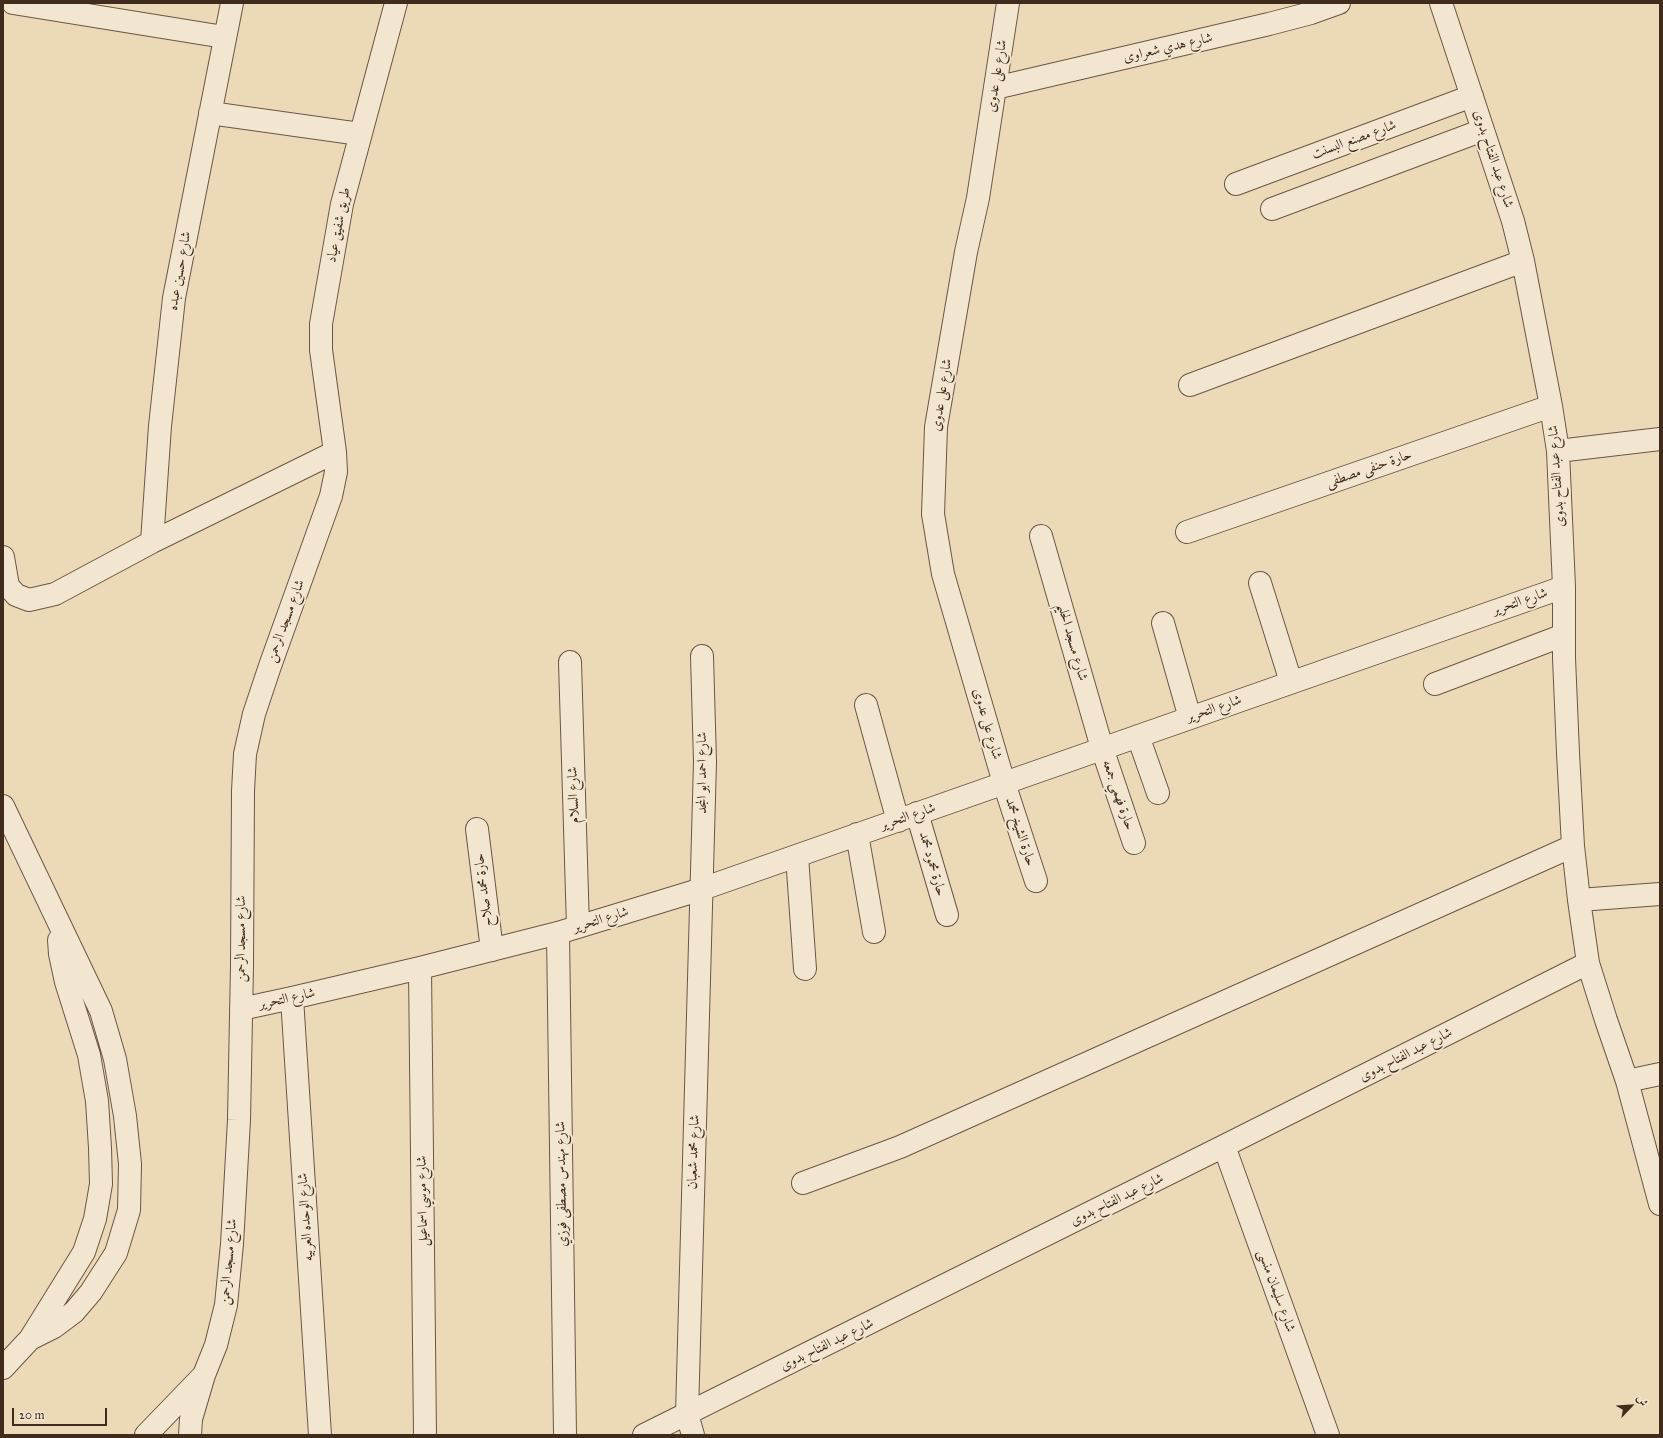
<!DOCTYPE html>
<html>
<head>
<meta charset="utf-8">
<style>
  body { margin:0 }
  #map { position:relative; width:1663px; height:1438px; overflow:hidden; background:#ecd9b8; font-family:"IM FELL Great Primer",Amiri,serif }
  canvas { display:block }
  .frame { position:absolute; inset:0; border:4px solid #402b1d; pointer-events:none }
  .north { position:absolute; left:1611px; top:1386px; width:40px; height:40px; -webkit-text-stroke:3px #f3e6d1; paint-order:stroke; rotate:65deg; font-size:11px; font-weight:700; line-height:16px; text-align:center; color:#402b1d }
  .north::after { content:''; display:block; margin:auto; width:14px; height:18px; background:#402b1d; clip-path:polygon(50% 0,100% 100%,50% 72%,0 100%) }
  .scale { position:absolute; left:12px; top:1408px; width:95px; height:18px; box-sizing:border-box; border:2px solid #402b1d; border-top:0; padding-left:5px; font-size:12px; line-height:14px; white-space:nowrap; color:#402b1d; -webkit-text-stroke:3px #f3e6d1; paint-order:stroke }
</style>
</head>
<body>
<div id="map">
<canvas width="1663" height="1438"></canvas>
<div class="frame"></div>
<div class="north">ش</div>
<div class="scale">20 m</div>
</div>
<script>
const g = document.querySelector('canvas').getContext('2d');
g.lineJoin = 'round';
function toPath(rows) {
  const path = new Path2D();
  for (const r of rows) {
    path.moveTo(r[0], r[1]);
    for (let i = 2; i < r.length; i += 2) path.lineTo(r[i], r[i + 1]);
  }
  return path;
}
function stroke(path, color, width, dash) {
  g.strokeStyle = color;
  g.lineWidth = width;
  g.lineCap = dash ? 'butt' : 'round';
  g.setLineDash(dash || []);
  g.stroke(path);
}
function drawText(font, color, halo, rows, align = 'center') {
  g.font = font + ' "IM FELL Great Primer",Amiri,serif';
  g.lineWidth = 4;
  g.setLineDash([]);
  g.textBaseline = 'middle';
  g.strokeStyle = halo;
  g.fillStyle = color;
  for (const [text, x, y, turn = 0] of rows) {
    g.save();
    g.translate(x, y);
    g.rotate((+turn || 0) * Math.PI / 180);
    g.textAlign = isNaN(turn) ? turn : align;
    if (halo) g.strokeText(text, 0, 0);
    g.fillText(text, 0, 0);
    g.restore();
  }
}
const minor = toPath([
  [13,3,224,37],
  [1008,3,978,198,966,252,936,427,933,514,943,574,1004,783,1036,881],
  [1441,3,1513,221,1523,261,1551,406,1558,451,1564,587,1564,658,1568,753,1573,846,1579,900,1588,963,1606,1020,1627,1081,1660,1204],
  [995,88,1269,24,1311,13,1339,3],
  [210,113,360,134],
  [1236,184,1472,96],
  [1272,209,1483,130],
  [1190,385,1523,261],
  [1558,451,1660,439],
  [1187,532,1551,406],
  [1041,536,1102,748,1134,843],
  [152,542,160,426,174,298,232,3],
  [3,557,8,586,16,595,29,600,55,594,152,542,335,452],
  [1260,583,1291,682],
  [1163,623,1190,718],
  [570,662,578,927],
  [1435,684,1564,635],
  [866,705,898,821],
  [1138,736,1158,793],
  [3,806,101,1011,115,1059,125,1116,130,1164,129,1210,116,1253,91,1292,74,1312,54,1327,30,1339],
  [917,813,947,915],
  [477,829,492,950],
  [857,834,874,932],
  [797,856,805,969],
  [1579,900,1660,894],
  [558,933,565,1435],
  [420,968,425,1435],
  [292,998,320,1435],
  [241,1009,292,998,420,968,558,933,702,889,1564,587],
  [1627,1081,1660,1074],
  [1224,1146,1328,1435],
  [803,1183,900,1147,1573,846],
  [3,1368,30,1339,84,1252,95,1219,101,1184,100,1148,97,1101,89,1055,66,982,60,954,59,940],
  [146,1435,202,1377],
  [190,1435,191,1419,204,1375,216,1345,226,1305,232,1244,239,1120,242,965,243,791,245,754,254,714,270,666,331,496,336,472,335,452,321,350,321,324,342,204,396,3],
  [644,1435,1224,1146,1588,963],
  [693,1435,687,1414,705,762,702,656]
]);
stroke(minor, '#6b5644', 24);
stroke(minor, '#f3e6d1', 22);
drawText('14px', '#402b1d', '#f3e6d1', [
  ["شارع هدي شعراوى",1168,48,-13],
  ["شارع على عدوى",997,76,-81],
  ["شارع مصنع البسنت",1354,140,-20],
  ["شارع عبد الفتاح بدوى",1493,159,72],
  ["طريق شفيق عياد",339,225,-79],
  ["شارع حسين عبده",180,271,-80],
  ["شارع على عدوى",942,395,-81],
  ["حارة حنفى مصطفى",1369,469,-19],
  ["شارع عبد الفتاح بدوى",1557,476,-94],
  ["شارع التحرير",1520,602,-19],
  ["شارع مسجد الرحمن",286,621,-70],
  ["شارع مسجد الحليم",1072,642,74],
  ["شارع التحرير",1214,709,-19],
  ["شارع على عدوى",987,724,74],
  ["شارع احمد ابو المجد",703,773,-90],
  ["شارع السلام",574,795,-92],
  ["حارة فهمي جمعه",1118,795,71],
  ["شارع التحرير",908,817,-19],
  ["حارة الشيخ محمد",1020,832,72],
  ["حارة محمود محمد",932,864,74],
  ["حارة محمد صلاح",484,890,-97],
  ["شارع التحرير",601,920,-17],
  ["شارع مسجد الرحمن",242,939,-90],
  ["شارع التحرير",287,999,-12],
  ["شارع عبد الفتاح بدوى",1406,1055,-27],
  ["شارع محمد شعبان",694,1152,-88],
  ["شارع مهندس مصطفى فوزي",562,1184,-91],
  ["شارع عبد الفتاح بدوى",1117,1200,-26],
  ["شارع موسي اسماعيل",423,1201,-91],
  ["شارع الوحده العربيه",306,1217,-94],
  ["شارع مسجد الرحمن",229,1262,-85],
  ["شارع سليمان منسى",1276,1291,70],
  ["شارع عبد الفتاح بدوى",827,1345,-26]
]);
</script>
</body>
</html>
